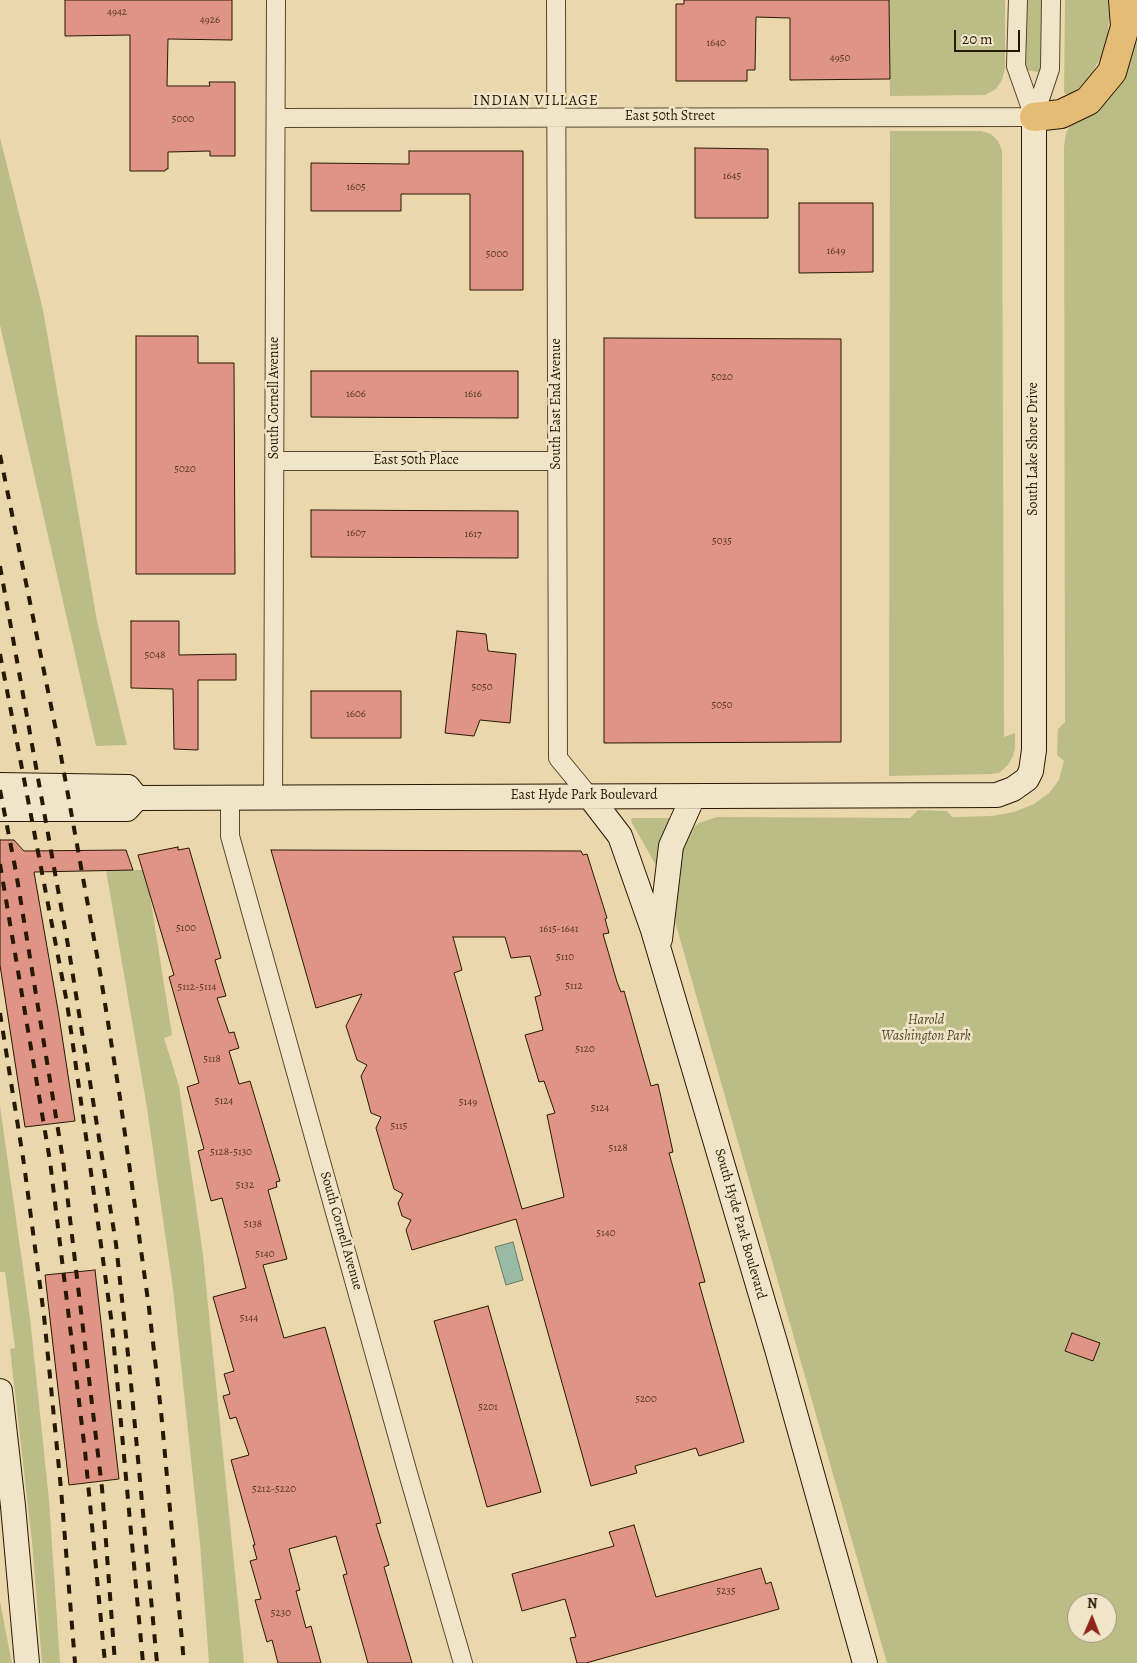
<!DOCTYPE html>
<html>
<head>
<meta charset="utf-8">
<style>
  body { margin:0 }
  #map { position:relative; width:1137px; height:1663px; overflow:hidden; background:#ead7ac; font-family:Alegreya,serif }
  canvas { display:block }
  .north { position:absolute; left:1067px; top:1593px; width:50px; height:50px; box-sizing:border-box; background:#f1e5c9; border:1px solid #a0937a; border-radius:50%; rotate:1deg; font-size:14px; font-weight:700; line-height:20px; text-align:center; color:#271804 }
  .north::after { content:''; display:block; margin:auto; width:18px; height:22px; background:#8f2418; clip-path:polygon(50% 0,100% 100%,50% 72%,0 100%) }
  .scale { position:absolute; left:954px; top:30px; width:66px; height:22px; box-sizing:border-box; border:2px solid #271804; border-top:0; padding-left:6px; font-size:15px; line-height:18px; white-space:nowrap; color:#271804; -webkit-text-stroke:4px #f1e5c9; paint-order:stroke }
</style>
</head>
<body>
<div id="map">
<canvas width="1137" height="1663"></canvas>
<div class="north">N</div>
<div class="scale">20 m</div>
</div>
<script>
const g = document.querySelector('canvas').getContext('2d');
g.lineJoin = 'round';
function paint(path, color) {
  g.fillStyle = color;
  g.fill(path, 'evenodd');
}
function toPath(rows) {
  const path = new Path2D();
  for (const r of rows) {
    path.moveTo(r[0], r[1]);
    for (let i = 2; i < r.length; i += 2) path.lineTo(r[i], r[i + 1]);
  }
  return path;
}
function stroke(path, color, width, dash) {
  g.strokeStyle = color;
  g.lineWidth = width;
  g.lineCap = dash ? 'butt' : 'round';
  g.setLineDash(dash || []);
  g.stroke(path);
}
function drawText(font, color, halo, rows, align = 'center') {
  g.font = font + ' Alegreya,serif';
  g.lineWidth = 5;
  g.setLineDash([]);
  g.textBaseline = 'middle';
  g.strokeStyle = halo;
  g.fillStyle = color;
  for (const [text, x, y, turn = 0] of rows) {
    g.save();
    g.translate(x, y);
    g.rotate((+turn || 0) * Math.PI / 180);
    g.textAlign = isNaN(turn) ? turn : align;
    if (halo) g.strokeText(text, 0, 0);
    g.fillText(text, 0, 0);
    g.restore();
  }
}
paint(toPath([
  [889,0,1005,0,1005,68,1002,80,996,89,985,95,890,96],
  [1025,0,1043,0,1042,69,1038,72,1027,70,1024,64],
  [1065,0,1110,0,1110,3,1108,33,1101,57,1090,77,1073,94,1068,95,1064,93],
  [1133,0,1137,0,1137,1663,887,1663,676,925,674,910,684,836,699,823,717,817,910,818,918,810,947,811,952,817,992,816,1014,812,1034,804,1049,793,1059,780,1064,761,1057,755,1058,729,1065,722,1064,147,1066,133,1070,126,1090,112],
  [1077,1603,1107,1603,1107,1633,1077,1633],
  [890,131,981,131,991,134,998,141,1002,150,1004,737,1015,733,1015,748,1013,756,1008,765,999,773,991,774,889,776],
  [0,138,43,310,97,621,127,745,96,746,0,325],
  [633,818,672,818,658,869,632,823,631,819],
  [106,870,146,870,172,1035,164,1038,179,1086,203,1255,244,1663,209,1663,200,1544,173,1289,147,1108],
  [0,1106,30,1318,49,1500,60,1663,42,1663,32,1542,10,1349,15,1348,5,1272,0,1272],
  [0,1601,11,1659,12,1663,0,1663]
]), '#bcbd86');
const water = toPath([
  [513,1242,523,1280,506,1285,495,1247,513,1242]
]);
paint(water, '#99baa5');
stroke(water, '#6b7965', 1);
const building = toPath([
  [65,0,232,0,232,40,168,39,167,86,210,86,209,82,235,82,235,156,210,156,210,151,168,152,168,169,166,169,165,171,130,171,130,35,65,36,65,0],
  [684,0,889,0,890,79,790,80,790,18,756,17,755,70,747,70,747,81,676,81,676,4,684,4,684,0],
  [695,148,768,149,768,218,695,218,695,148],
  [409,151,523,151,523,290,470,290,470,194,401,194,401,211,311,211,311,163,409,164,409,151],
  [799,203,873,203,873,272,799,273,799,203],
  [136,336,198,336,198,363,234,363,235,574,136,574,136,336],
  [604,338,841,339,841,742,604,743,604,338],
  [311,371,518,371,518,418,311,417,311,371],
  [311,510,518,511,518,558,311,557,311,510],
  [131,621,179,621,179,655,236,654,236,680,198,680,198,750,174,749,173,689,131,688,131,621],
  [457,631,486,634,488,651,516,654,510,723,480,720,474,736,445,733,457,631],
  [311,691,401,691,401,738,311,738,311,691],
  [0,840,14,840,24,851,126,850,133,870,34,872,59,1016,75,1121,25,1127,0,965,0,840],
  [178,847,178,850,189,848,221,958,215,960,226,996,217,998,229,1033,234,1032,239,1048,229,1051,239,1084,250,1081,280,1181,276,1182,277,1187,268,1190,287,1259,263,1265,284,1338,325,1327,381,1523,376,1524,389,1565,384,1567,412,1663,368,1663,343,1575,347,1574,336,1536,289,1549,300,1590,296,1591,306,1628,311,1626,321,1663,278,1663,272,1640,267,1642,255,1600,261,1599,250,1561,257,1559,253,1545,255,1545,231,1460,249,1455,236,1417,230,1419,223,1396,230,1394,224,1374,234,1371,213,1297,246,1288,222,1198,211,1201,198,1151,204,1149,187,1087,199,1083,169,977,174,975,138,855,178,847],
  [271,850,581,851,583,855,587,854,607,918,605,919,609,933,603,934,617,982,621,992,624,991,651,1086,658,1084,673,1152,669,1153,705,1282,699,1283,744,1442,699,1456,696,1448,635,1466,637,1473,591,1486,516,1219,412,1250,406,1230,411,1220,402,1216,398,1203,403,1194,394,1189,376,1128,381,1117,371,1113,361,1076,367,1065,357,1060,346,1026,362,994,316,1008,271,850],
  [453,937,505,937,511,958,530,956,541,995,535,997,543,1030,525,1035,539,1082,544,1081,555,1113,547,1115,564,1197,522,1209,454,973,462,970,453,937],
  [95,1270,119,1479,69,1485,45,1275,95,1270],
  [488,1306,541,1492,487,1507,434,1321,488,1306],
  [1072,1333,1100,1343,1093,1361,1065,1351,1072,1333],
  [634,1525,656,1597,761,1568,766,1584,771,1582,779,1609,586,1663,577,1663,570,1638,576,1637,565,1599,522,1611,512,1574,614,1546,609,1532,634,1525]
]);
paint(building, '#df9485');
stroke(building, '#271804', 1);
const street = toPath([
  [556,0,558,758,590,797],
  [1018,0,1016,66,1034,117],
  [1034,117,1050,69,1051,0],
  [276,118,1034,117],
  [275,461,556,461],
  [273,796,276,0],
  [230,797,230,836,407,1470,463,1663]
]);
const secondary = toPath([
  [0,785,128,787,137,798],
  [590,797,620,836,653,930,777,1349,865,1663],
  [0,809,127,809,137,798,997,795,1013,789,1027,779,1031,771,1034,750,1034,117],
  [660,939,671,846,693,797],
  [0,1391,13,1506,27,1663]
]);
const highway = toPath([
  [1034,117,1061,114,1088,101,1112,72,1125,27,1123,0]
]);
stroke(street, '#58482e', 20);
stroke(secondary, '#271804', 26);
stroke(highway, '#271804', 30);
stroke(street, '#f1e5c9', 18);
stroke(secondary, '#f1e5c9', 24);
stroke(highway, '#e5bc76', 28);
stroke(toPath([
  [0,455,59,745,100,972,120,1098,149,1308,161,1411,184,1663],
  [0,566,69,951,116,1244,130,1373,157,1663],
  [0,654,67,1003,89,1158,112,1325,143,1663],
  [0,790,16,872,63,1160,102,1488,115,1663],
  [0,864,50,1161,85,1451,105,1663],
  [0,1013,24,1164,44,1316,61,1489,75,1663]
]), '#271804', 4, [9, 9]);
drawText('11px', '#553724', null, [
  ["4942",117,12],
  ["4926",210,20],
  ["1640",716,43],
  ["4950",840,58],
  ["5000",183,119],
  ["1645",732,176],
  ["1605",356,187],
  ["1649",836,251],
  ["5000",497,254],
  ["5020",722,377],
  ["1606",356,394],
  ["1616",473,394],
  ["5020",185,469],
  ["1607",356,533],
  ["1617",473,534],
  ["5035",722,541],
  ["5048",155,655],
  ["5050",482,687],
  ["5050",722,705],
  ["1606",356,714],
  ["5100",186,928],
  ["1615-1641",559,929],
  ["5110",565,957],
  ["5112",574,986],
  ["5112-5114",197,987],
  ["5120",585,1049],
  ["5118",212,1059],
  ["5124",224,1101],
  ["5149",468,1102],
  ["5124",600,1108],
  ["5115",399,1126],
  ["5128",618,1148],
  ["5128-5130",231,1152],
  ["5132",245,1185],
  ["5138",253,1224],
  ["5140",606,1233],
  ["5140",265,1254],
  ["5144",249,1318],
  ["5200",646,1399],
  ["5201",488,1407],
  ["5212-5220",274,1489],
  ["5235",726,1591],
  ["5230",281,1613]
]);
drawText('14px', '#271804', '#f1e5c9', [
  ["East 50th Street",670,117],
  ["South Cornell Avenue",275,398,-90],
  ["South East End Avenue",557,404,-90],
  ["South Lake Shore Drive",1034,449,-90],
  ["East 50th Place",416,461],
  ["East Hyde Park Boulevard",584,796],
  ["South Hyde Park Boulevard",740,1224,74],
  ["South Cornell Avenue",341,1231,74]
]);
drawText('italic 14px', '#544a2b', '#f1e5c9', [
  ["Harold",926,1021],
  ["Washington Park",926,1037]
]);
g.letterSpacing = '1px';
drawText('15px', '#271804', '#f1e5c9', [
  ["INDIAN VILLAGE",536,101]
]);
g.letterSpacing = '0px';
</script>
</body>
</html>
